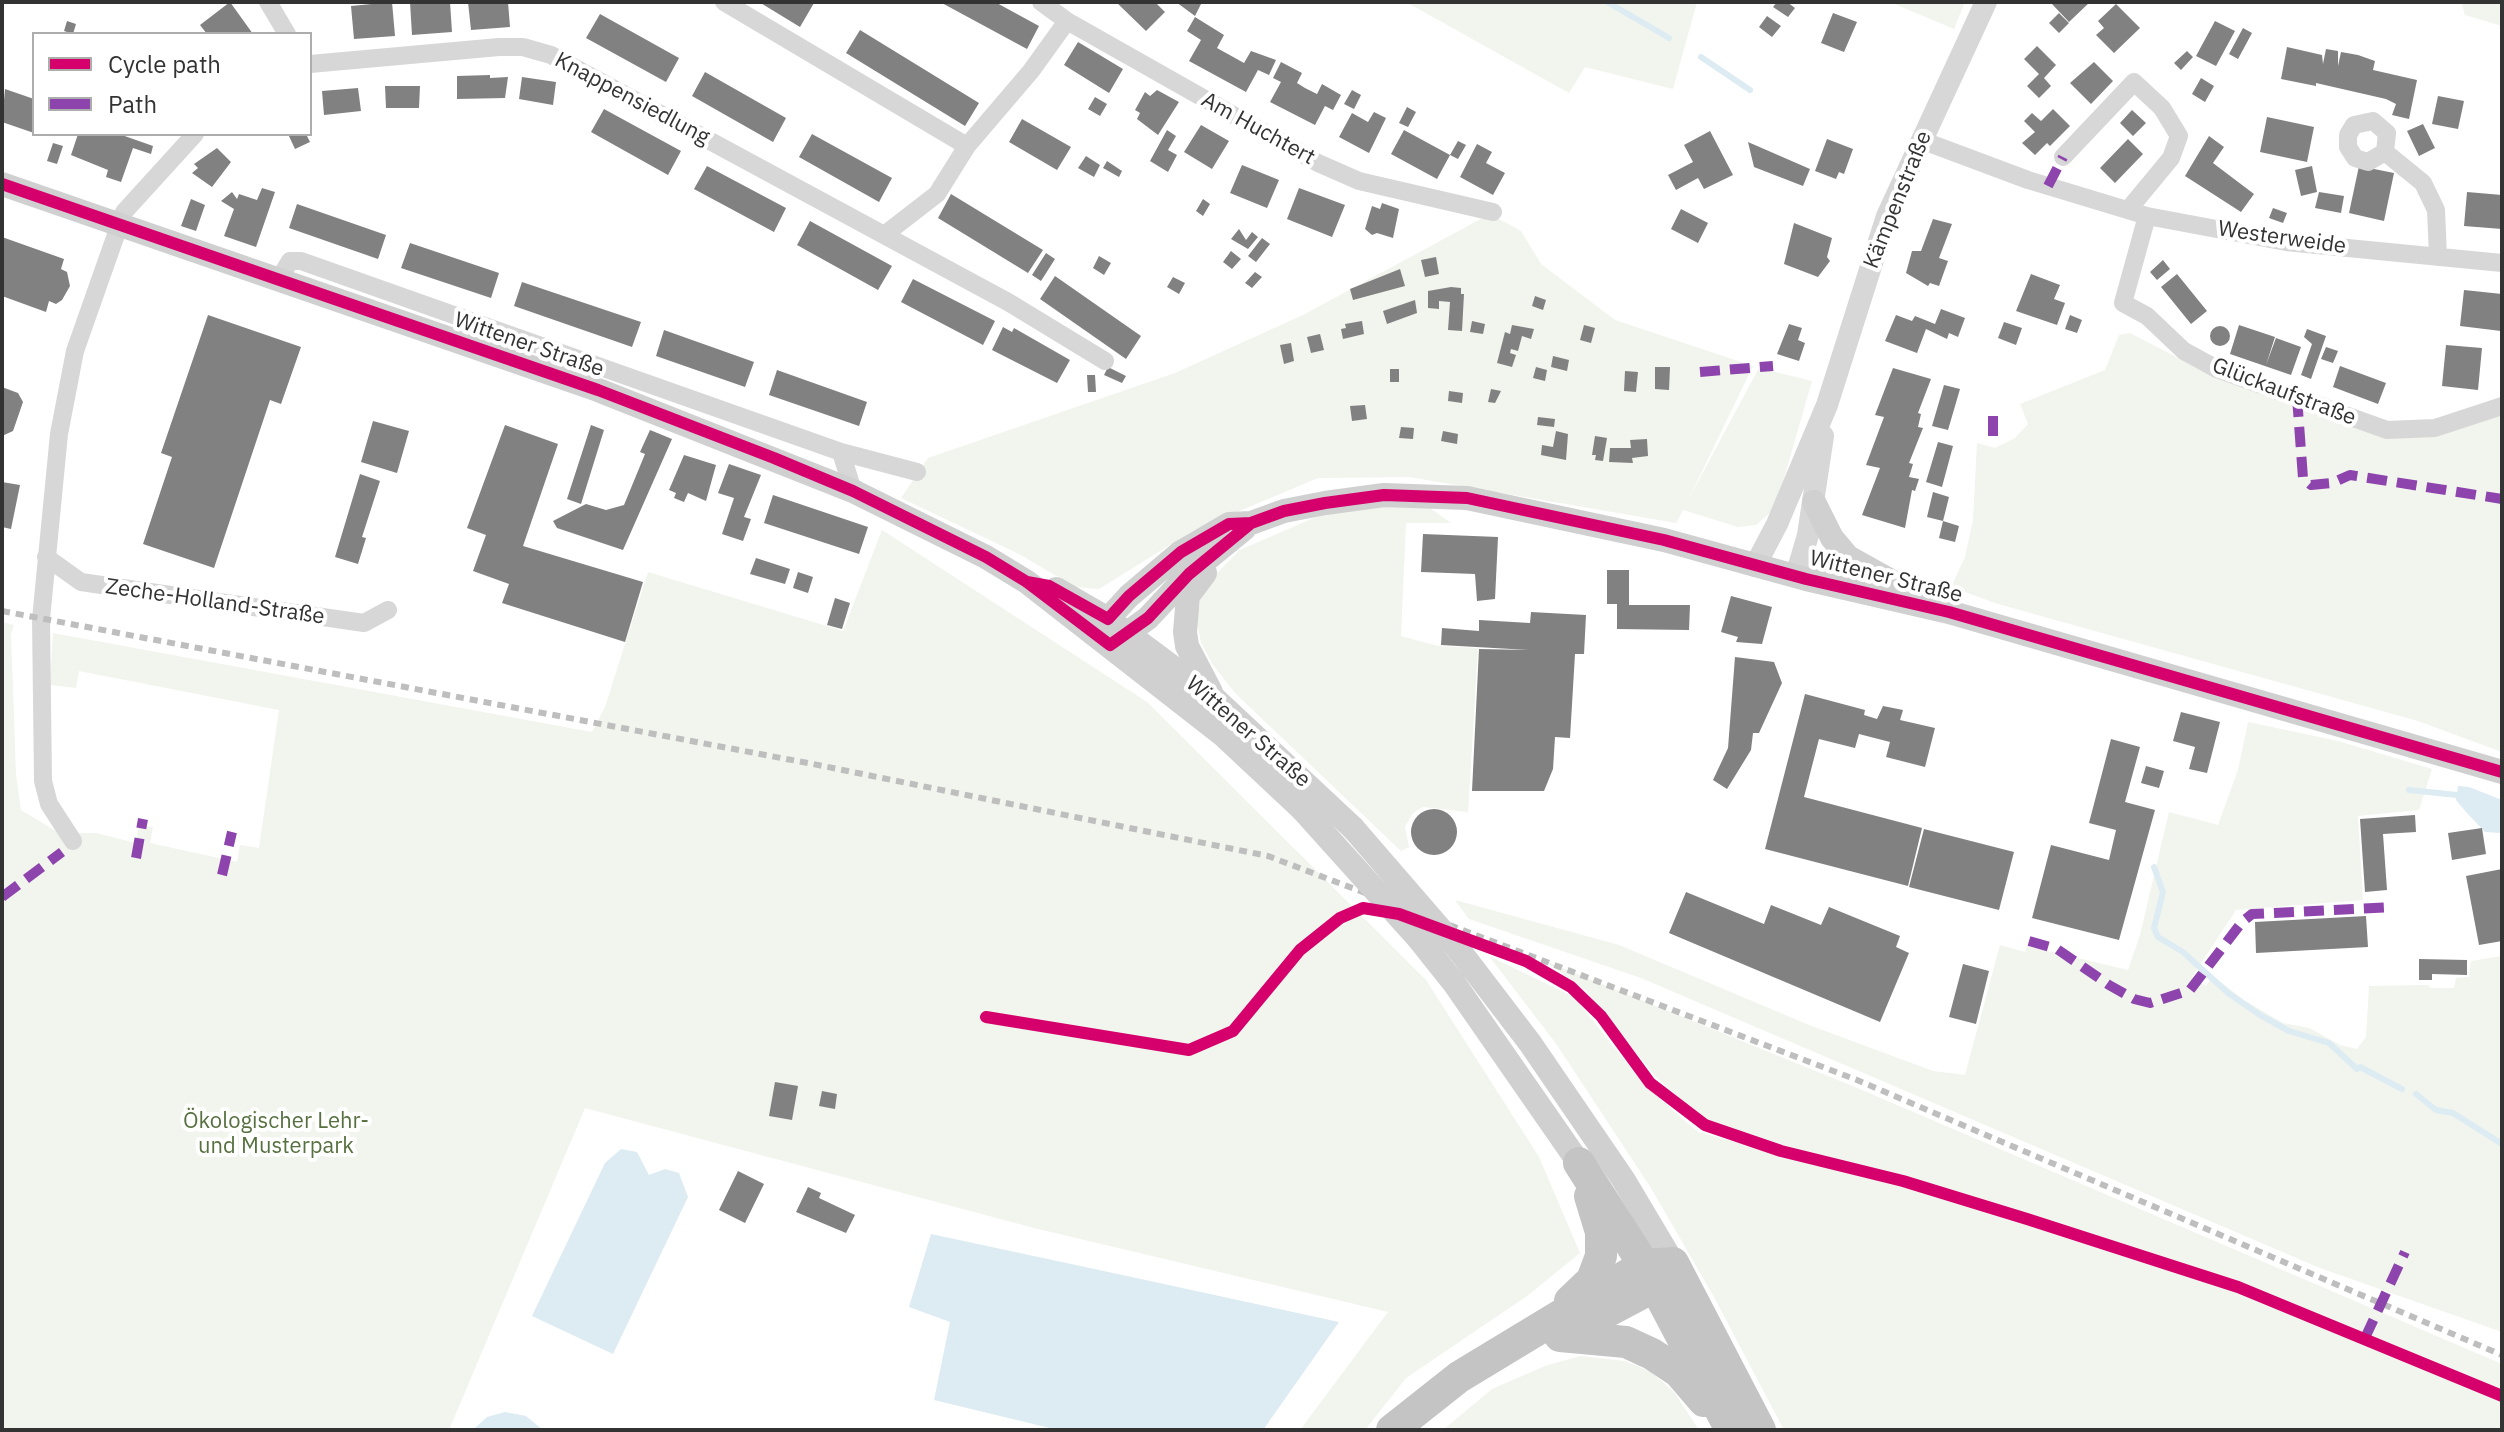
<!DOCTYPE html>
<html>
<head>
<meta charset="utf-8">
<style>
  body { margin:0 }
  #map { position:relative; width:2504px; height:1432px; overflow:hidden; background:#fff; font-family:"IBM Plex Sans",sans-serif }
  canvas { display:block }
  .frame { position:absolute; inset:0; border:4px solid #333; pointer-events:none }
  .legend { position:absolute; left:32px; top:32px; width:280px; height:104px; box-sizing:border-box; background:#fff; border:2px solid #adadad; margin:0; padding:10px 14px; list-style:none; font-size:24px; color:#333 }
  .legend li { display:flex; align-items:center; gap:16px; height:40px }
  .legend b { width:40px; border:2px solid #adadad }
</style>
</head>
<body>
<div id="map">
<canvas width="2504" height="1432"></canvas>
<div class="frame"></div>
<ul class="legend">
<li><b style="height:10px;background:#d6006c"></b>Cycle path</li>
<li><b style="height:10px;background:#8e44ad"></b>Path</li>
</ul>
</div>
<script>
const g = document.querySelector('canvas').getContext('2d');
g.lineJoin = 'round';
function paint(path, color) {
  g.fillStyle = color;
  g.fill(path, 'evenodd');
}
function toPath(rows) {
  const path = new Path2D();
  for (const r of rows) {
    if (r.length === 3) {
      path.moveTo(r[0] + r[2], r[1]);
      path.arc(r[0], r[1], r[2], 0, 2 * Math.PI);
      continue;
    }
    path.moveTo(r[0], r[1]);
    for (let i = 2; i < r.length; i += 2) path.lineTo(r[i], r[i + 1]);
  }
  return path;
}
function stroke(path, color, width, dash) {
  g.strokeStyle = color;
  g.lineWidth = width;
  g.lineCap = dash ? 'butt' : 'round';
  g.setLineDash(dash || []);
  g.stroke(path);
}
function drawText(font, color, halo, rows, align = 'center') {
  g.font = font + ' "IBM Plex Sans",sans-serif';
  g.lineWidth = 8;
  g.setLineDash([]);
  g.textBaseline = 'middle';
  g.strokeStyle = halo;
  g.fillStyle = color;
  for (const [text, x, y, turn = 0] of rows) {
    g.save();
    g.translate(x, y);
    g.rotate((+turn || 0) * Math.PI / 180);
    g.textAlign = isNaN(turn) ? turn : align;
    if (halo) g.strokeText(text, 0, 0);
    g.fillText(text, 0, 0);
    g.restore();
  }
}
paint(toPath([
  [1406,2,1697,2,1673,89,1585,67,1569,93],
  [1890,2,1965,2,1954,29],
  [2461,2,2502,2,2502,26,2465,15],
  [1490,214,1521,231,1541,264,1615,320,1753,366,1688,500,1759,368,1812,381,1779,496,1770,513,1756,525,1738,527,1683,510,1676,523,1409,477,1318,478,1194,530,1099,589,1075,587,1019,554,901,498,928,458,1175,373,1303,315],
  [2130,333,2215,377,2385,437,2437,437,2502,414,2502,752,2418,721,1998,604,1951,587,1965,557,1973,520,1977,443,1995,448,2015,438,2028,424,2020,404,2105,370,2119,335],
  [1427,506,1451,523,1406,523,1401,636,1438,646,1478,648,1468,812,1423,807,1412,814,1405,827,1409,847,1401,851,1235,693,1213,665,1201,643,1197,622,1200,601,1215,575,1240,550,1325,513,1373,507],
  [882,530,1147,702,1426,980,1539,1157,1580,1253,1527,1296,1406,1378,1365,1430,1300,1430,1388,1312,1034,1228,585,1108,449,1430,2,1430,2,622,14,625,11,634,16,775,21,810,59,833,96,833,136,843,139,825,153,827,150,843,237,862,240,845,259,848,279,710,79,671,76,688,50,685,53,633,592,732,605,707,648,572,843,631],
  [2248,722,2338,741,2432,769,2419,810,2358,816,2363,900,2236,910,2192,977,2206,986,2213,976,2244,1000,2283,1023,2309,1028,2340,1045,2357,1049,2366,1037,2369,986,2428,985,2430,988,2454,988,2456,978,2469,977,2471,961,2502,956,2502,1332,2320,1268,1641,978,1469,919,1455,900,1619,945,1809,1025,1933,1071,1965,1075,2000,945,2025,952,2027,946,2128,970,2140,935,2169,812,2218,825,2238,770],
  [1489,956,1574,997,1645,1086,1698,1132,1903,1186,2238,1293,2502,1401,2502,1430,1784,1430,1714,1297,1651,1188,1557,1045],
  [1545,961,1855,1087,2502,1364,2502,1391,2238,1281,2030,1215,1783,1147,1705,1121,1655,1076,1586,991],
  [1580,1356,1625,1361,1651,1372,1674,1392,1699,1430,1443,1430,1492,1389,1545,1366]
]), '#f1f5ed');
paint(toPath([
  [2458,786,2469,787,2502,800,2502,833,2485,832,2466,812,2456,800],
  [621,1149,637,1152,649,1175,665,1169,679,1173,688,1197,613,1354,532,1316,605,1163],
  [931,1234,1127,1276,1339,1322,1263,1430,1058,1430,934,1400,950,1322,909,1307],
  [505,1412,526,1416,543,1430,473,1430,487,1417]
]), '#ddebf3');
stroke(toPath([
  [1609,3,1669,38],
  [1701,57,1750,90],
  [2409,790,2457,795],
  [2154,867,2163,892,2154,928,2158,937,2183,952,2228,993,2260,1015,2289,1031,2329,1043,2357,1069,2360,1067,2402,1089],
  [2416,1094,2436,1110,2453,1113,2502,1144]
]), '#ddebf3', 6);
paint(toPath([
  [230,2,253,34,207,34,200,25],
  [392,2,395,36,354,39,351,6],
  [410,2,450,2,452,32,412,35],
  [468,2,508,2,510,27,471,30],
  [759,2,812,2,814,3,800,27],
  [940,2,995,2,1039,26,1027,49],
  [1116,2,1155,2,1165,12,1146,31],
  [1176,2,1202,2,1195,16],
  [1777,2,1787,2,1795,8,1788,17,1773,7],
  [2054,2,2090,2,2069,22,2052,4],
  [2116,4,2140,28,2114,53,2096,35,2104,28,2098,21],
  [1833,13,1857,22,1844,52,1821,43],
  [2059,13,2069,23,2059,33,2049,23],
  [600,14,679,58,666,82,586,38],
  [1767,16,1781,26,1772,37,1759,27],
  [1195,17,1224,35,1217,48,1244,63,1251,51,1276,60,1269,75,1258,70,1246,92,1189,61,1201,40,1187,31],
  [67,21,76,24,73,34,64,31],
  [2215,21,2235,31,2216,66,2196,56],
  [2243,28,2252,33,2238,59,2229,54],
  [860,30,979,103,965,126,846,53],
  [1078,42,1123,69,1109,93,1064,65],
  [2037,46,2056,65,2044,78,2051,86,2039,98,2027,86,2039,74,2024,59],
  [2287,47,2322,55,2323,64,2326,49,2338,51,2338,66,2341,52,2358,55,2375,61,2373,70,2417,80,2409,119,2392,115,2396,104,2386,99,2316,83,2316,86,2281,79],
  [2187,51,2193,57,2181,70,2174,63],
  [1281,62,1302,73,1297,83,1305,88,1317,94,1322,84,1341,95,1333,110,1325,106,1315,125,1270,102,1281,82,1273,78],
  [2094,62,2113,81,2091,104,2070,83],
  [705,72,786,118,773,142,692,96],
  [490,75,490,78,508,77,505,98,457,99,457,76],
  [522,77,556,82,553,105,519,99],
  [2201,78,2214,86,2205,102,2192,94],
  [385,86,420,86,419,108,386,108],
  [358,88,361,111,324,115,322,91],
  [5,89,34,99,34,133,2,122],
  [1157,90,1179,102,1158,135,1137,119,1140,113,1135,110,1145,92,1150,96],
  [1352,90,1361,95,1354,109,1344,104],
  [2438,96,2464,101,2458,129,2432,124],
  [1095,97,1107,104,1100,116,1088,109],
  [1407,107,1416,112,1408,127,1399,123],
  [604,109,681,151,668,175,591,132],
  [2053,109,2070,126,2050,146,2047,143,2035,155,2022,143,2035,132,2024,121,2032,113,2041,121],
  [2132,110,2146,123,2133,136,2120,123],
  [1374,112,1386,118,1369,153,1339,137,1352,113,1368,122],
  [2267,117,2314,127,2307,162,2260,152],
  [1022,119,1071,147,1057,170,1009,142],
  [2423,124,2435,148,2419,156,2407,131],
  [1201,125,1229,141,1212,169,1184,152],
  [1167,130,1176,136,1168,150,1177,155,1168,172,1150,161],
  [1404,130,1450,155,1437,179,1391,154],
  [1710,131,1733,175,1704,189,1698,178,1676,190,1668,175,1693,162,1684,145],
  [78,134,119,134,153,146,151,154,133,148,121,182,106,177,108,170,71,155],
  [288,134,306,134,310,142,295,149],
  [812,134,892,178,879,202,799,157],
  [2209,136,2224,147,2213,163,2254,194,2241,212,2185,176],
  [1827,139,1853,149,1844,174,1839,172,1836,179,1815,171],
  [2128,139,2143,154,2115,183,2100,168],
  [1458,141,1466,145,1458,159,1450,155],
  [1748,142,1810,169,1803,186,1754,167],
  [53,143,63,146,57,164,47,161],
  [1477,144,1492,152,1486,163,1505,173,1493,195,1460,177],
  [217,148,231,162,212,187,192,173,198,168,194,164],
  [1086,156,1100,165,1094,177,1078,168],
  [1107,161,1122,171,1119,177,1103,168],
  [1242,165,1279,180,1267,208,1230,193],
  [707,166,786,208,774,232,694,189],
  [2312,166,2317,192,2301,196,2295,170],
  [2359,166,2394,173,2384,221,2349,213],
  [262,188,275,192,256,247,224,236,234,209,221,201,232,192,237,199,239,194,257,200],
  [1299,188,1345,205,1332,237,1287,219],
  [2319,192,2344,196,2341,213,2315,208],
  [2467,192,2502,195,2502,229,2464,226],
  [951,194,1043,250,1028,273,938,218],
  [191,199,205,205,196,231,181,226],
  [1203,199,1210,204,1203,216,1196,211],
  [1382,203,1399,209,1393,238,1377,233,1372,235,1365,229,1372,206,1380,209],
  [297,204,386,235,378,259,289,228],
  [2273,208,2287,213,2283,223,2269,218],
  [1681,209,1708,223,1698,243,1671,229],
  [1933,219,1952,224,1939,258,1948,261,1939,286,1930,283,1928,286,1906,273,1912,251,1921,251],
  [810,221,892,266,878,290,797,245],
  [1794,223,1832,238,1827,257,1830,261,1818,277,1784,264],
  [1239,229,1246,240,1252,232,1258,237,1248,249,1231,239],
  [2,237,64,259,61,269,67,272,70,286,62,300,56,304,49,301,46,312,2,296],
  [1262,238,1270,244,1256,262,1248,256],
  [410,243,499,273,491,298,401,268],
  [1231,251,1241,259,1232,269,1223,262],
  [1046,253,1055,259,1041,281,1032,275],
  [1099,256,1111,263,1104,275,1093,268],
  [1436,257,1439,274,1425,277,1421,260],
  [2163,260,2170,269,2157,280,2150,272],
  [1400,269,1405,286,1353,300,1350,289],
  [1255,272,1262,277,1252,288,1245,283],
  [2031,274,2060,285,2054,299,2065,303,2057,325,2016,311],
  [2177,274,2207,311,2191,324,2161,287],
  [1055,276,1141,336,1126,359,1040,299],
  [1173,277,1185,283,1179,294,1167,287],
  [913,279,995,321,983,345,901,302],
  [522,282,641,322,632,347,514,306],
  [1451,287,1461,288,1461,294,1464,294,1462,331,1448,330,1450,302,1439,301,1439,309,1428,308,1428,291],
  [2464,290,2502,294,2501,331,2460,326],
  [1535,296,1546,300,1543,310,1532,306],
  [1415,300,1417,313,1387,324,1383,311],
  [1941,309,1965,318,1958,337,1949,333,1947,339,1926,329,1917,353,1885,341,1896,315,1912,321,1915,316,1935,324],
  [208,315,301,347,281,404,270,400,214,568,143,544,172,457,161,453],
  [2070,315,2082,320,2077,333,2065,329],
  [1362,321,1364,334,1343,339,1341,329,1346,328,1345,324],
  [1472,321,1485,324,1483,334,1470,332],
  [2004,322,2022,328,2016,345,1998,338],
  [1789,324,1802,328,1798,340,1805,343,1799,361,1777,354],
  [1512,325,1534,329,1531,339,1522,336,1518,351,1511,349,1510,353,1516,355,1512,367,1497,363,1505,332,1510,334],
  [1584,325,1595,328,1591,343,1580,340],
  [2239,325,2275,337,2266,365,2276,338,2301,347,2291,375,2230,354],
  [2220,336,10],
  [1003,327,1012,332,1014,328,1070,360,1057,383,992,350],
  [2307,329,2326,336,2311,379,2301,375,2312,344,2304,337],
  [664,330,754,362,745,387,656,356],
  [1320,334,1324,350,1311,353,1307,337],
  [1291,343,1294,361,1284,364,1280,345],
  [2446,345,2482,348,2478,390,2442,386],
  [2326,347,2338,351,2333,363,2321,359],
  [1553,356,1569,360,1567,371,1551,367],
  [2340,366,2386,383,2378,404,2333,387],
  [1108,367,1126,376,1122,383,1104,375],
  [1536,367,1547,370,1545,381,1533,378],
  [1655,367,1670,367,1669,390,1655,389],
  [1893,368,1931,379,1918,413,1921,414,1918,427,1923,428,1909,463,1913,464,1909,477,1919,479,1915,491,1912,490,1905,528,1862,515,1880,468,1866,465,1884,417,1875,415],
  [1390,369,1399,369,1399,382,1390,382],
  [777,370,867,402,859,426,769,395],
  [1625,371,1638,372,1636,392,1624,391],
  [1087,375,1095,375,1096,392,1088,392],
  [1944,385,1960,389,1948,430,1932,426],
  [2,387,18,393,23,402,13,431,2,436],
  [1491,389,1501,391,1495,403,1488,402],
  [1449,391,1463,393,1462,403,1448,401],
  [1365,405,1367,419,1352,421,1350,406],
  [1538,417,1555,419,1554,427,1537,425],
  [373,421,409,431,397,473,361,462],
  [505,425,558,444,523,546,643,582,625,642,502,603,509,584,473,571,486,535,467,528],
  [591,425,604,430,581,504,567,499],
  [1401,427,1414,428,1413,439,1399,438],
  [650,430,672,439,623,550,557,528,553,521,586,504,606,510,624,505,645,454,640,452],
  [1443,431,1458,434,1457,444,1441,441],
  [1556,431,1568,434,1566,460,1541,455,1542,445,1553,447],
  [1595,436,1607,438,1603,461,1595,460,1596,455,1592,455],
  [1647,439,1648,456,1632,458,1633,463,1609,462,1610,448,1631,448,1630,440],
  [1938,442,1953,446,1942,487,1926,482],
  [684,455,716,465,706,501,688,493,684,502,674,498,676,493,669,490],
  [729,464,761,475,744,517,751,519,743,541,722,534,734,498,718,493],
  [360,474,380,481,362,537,366,538,358,564,335,557],
  [2,482,20,485,11,529,2,527],
  [1933,492,1949,497,1943,521,1927,517],
  [773,495,868,527,859,554,764,523],
  [1943,521,1959,526,1955,542,1939,538],
  [1423,534,1498,537,1495,599,1477,601,1475,574,1421,572],
  [756,558,790,569,785,584,750,574],
  [1607,570,1629,570,1629,605,1690,605,1689,630,1617,629,1617,604,1607,604],
  [798,572,813,577,808,593,793,588],
  [1731,596,1772,607,1762,644,1736,642,1738,637,1721,632],
  [835,598,850,603,842,629,827,625],
  [1531,612,1586,615,1584,654,1575,654,1570,738,1555,737,1553,769,1544,791,1472,791,1479,649,1529,650,1441,645,1442,628,1479,631,1479,620,1530,623],
  [1735,657,1774,662,1782,683,1759,733,1753,733,1751,750,1727,789,1713,780,1728,748],
  [1805,694,1865,710,1864,715,1877,719,1883,706,1903,710,1900,720,1935,728,1925,767,1886,757,1890,742,1859,734,1855,748,1819,739,1804,797,1922,828,1908,886,1765,849],
  [2181,712,2220,722,2207,773,2189,769,2195,747,2173,741],
  [2111,739,2140,747,2125,802,2155,810,2119,940,2032,918,2051,845,2109,860,2116,830,2089,823],
  [2146,766,2164,771,2159,788,2141,783],
  [1434,832,23],
  [2415,815,2416,832,2383,834,2387,890,2365,892,2360,819],
  [2482,828,2486,854,2452,860,2448,833],
  [1924,829,2014,852,1999,910,1909,887],
  [2502,869,2502,941,2479,945,2466,876],
  [1686,892,1764,924,1771,905,1821,925,1829,907,1900,936,1896,947,1909,953,1880,1022,1669,933],
  [2366,916,2368,947,2256,953,2255,922],
  [2419,959,2467,960,2467,975,2432,974,2432,980,2419,980],
  [1963,964,1989,971,1976,1024,1949,1017],
  [775,1082,798,1086,792,1120,769,1116],
  [822,1091,837,1094,835,1109,819,1106],
  [738,1171,764,1184,745,1223,719,1210],
  [808,1187,821,1193,819,1198,855,1215,846,1233,796,1212]
]), '#818181');
stroke(toPath([
  [268,2,287,34],
  [724,2,967,146],
  [1041,2,1067,21,1318,163,1359,181,1493,212],
  [310,64,499,47,523,47,551,55,884,235,937,194,967,146,1031,71,1067,21],
  [1921,140,2028,180,2147,216,2286,242,2502,263],
  [2385,152,2387,133,2373,121,2354,125,2348,135,2348,147,2355,158,2368,162,2385,152,2423,183,2436,210,2438,257],
  [2063,157,2134,82,2162,108,2179,136,2171,158,2128,210],
  [2147,216,2123,303,2147,316,2184,351,2217,369,2387,430,2435,428,2502,406],
  [884,235,1008,302,1105,361],
  [279,279,290,261,301,261,841,452,917,472],
  [841,452,853,491],
  [46,557,81,582,364,623,388,610],
  [73,841,49,804,43,781,41,619,59,434,75,351,124,212,195,134]
]), '#d7d7d7', 18);
stroke(toPath([
  [1755,566,1777,524,1827,405,1887,216,1986,2],
  [1796,576,1808,535,1823,436]
]), '#d7d7d7', 22);
stroke(toPath([
  [2,184,598,390,853,491,986,557,1027,582,1223,735,1302,809],
  [1814,502,1832,538,1848,557,1918,596],
  [1205,573,1188,596,1185,632,1187,646,1211,692],
  [1056,589,1108,619,1214,698,1353,828],
  [1115,642,1148,618,1189,574,1244,529],
  [1110,645,1108,619,1129,596,1181,552,1229,524,1251,523,1284,511,1325,503,1384,495,1467,498,1664,540,1806,579,1949,612,2502,772],
  [1419,939,1454,983,1579,1163],
  [1462,954,1530,1043,1623,1179,1673,1263]
]), '#d0d0d0', 24);
stroke(toPath([
  [1579,1163,1644,1265,1731,1430],
  [1673,1263,1760,1430],
  [1570,1301,1592,1280,1601,1256,1601,1232,1590,1196],
  [1589,1321,1655,1286,1669,1268],
  [1560,1336,1626,1342,1652,1354,1679,1372,1704,1401],
  [1392,1430,1459,1377,1644,1265,1673,1263]
]), '#c4c4c4', 32);
stroke(toPath([
  [2,611,813,764,1268,856,1857,1080,2502,1355]
]), '#bebebe', 6, [8, 6]);
stroke(toPath([
  [1302,809,1419,939],
  [1353,828,1462,954]
]), '#d0d0d0', 24);
stroke(toPath([
  [2048,186,2063,157],
  [1700,372,1773,366],
  [2297,397,2303,478,2311,485,2332,483,2350,475,2502,499],
  [1993,416,1993,445],
  [136,858,143,819],
  [222,875,232,832],
  [2,897,62,852],
  [2029,941,2057,949,2109,985,2134,999,2150,1003,2190,990,2242,922,2252,914,2393,907],
  [2365,1338,2405,1252]
]), '#8e44ad', 10, [20, 10]);
stroke(toPath([
  [2,184,598,390,774,458,853,491,986,557,1027,582,1110,645,1148,618,1189,574,1251,523],
  [1027,582,1049,586,1108,619,1129,596,1181,552,1229,524,1251,523,1284,511,1325,503,1384,495,1467,498,1664,540,1806,579,1949,612,2502,772],
  [986,1017,1189,1050,1233,1031,1300,950,1340,918,1363,908,1399,914,1526,961,1571,987,1601,1016,1650,1083,1705,1125,1781,1151,1903,1181,2027,1219,2238,1287,2502,1396]
]), '#d6006c', 12);
drawText('22px', '#333', '#fff', [
  ["Knappensiedlung",632,99,28],
  ["Am Huchtert",1258,129,29],
  ["Kämpenstraße",1898,200,-68],
  ["Westerweide",2282,238,8],
  ["Wittener Straße",529,345,19],
  ["Glückaufstraße",2284,392,21],
  ["Wittener Straße",1886,577,14],
  ["Zeche-Holland-Straße",215,602,8],
  ["Wittener Straße",1248,732,41]
]);
drawText('22px', '#56703f', '#fff', [
  ["Ökologischer Lehr-",276,1122],
  ["und Musterpark",276,1147]
]);
</script>
</body>
</html>
